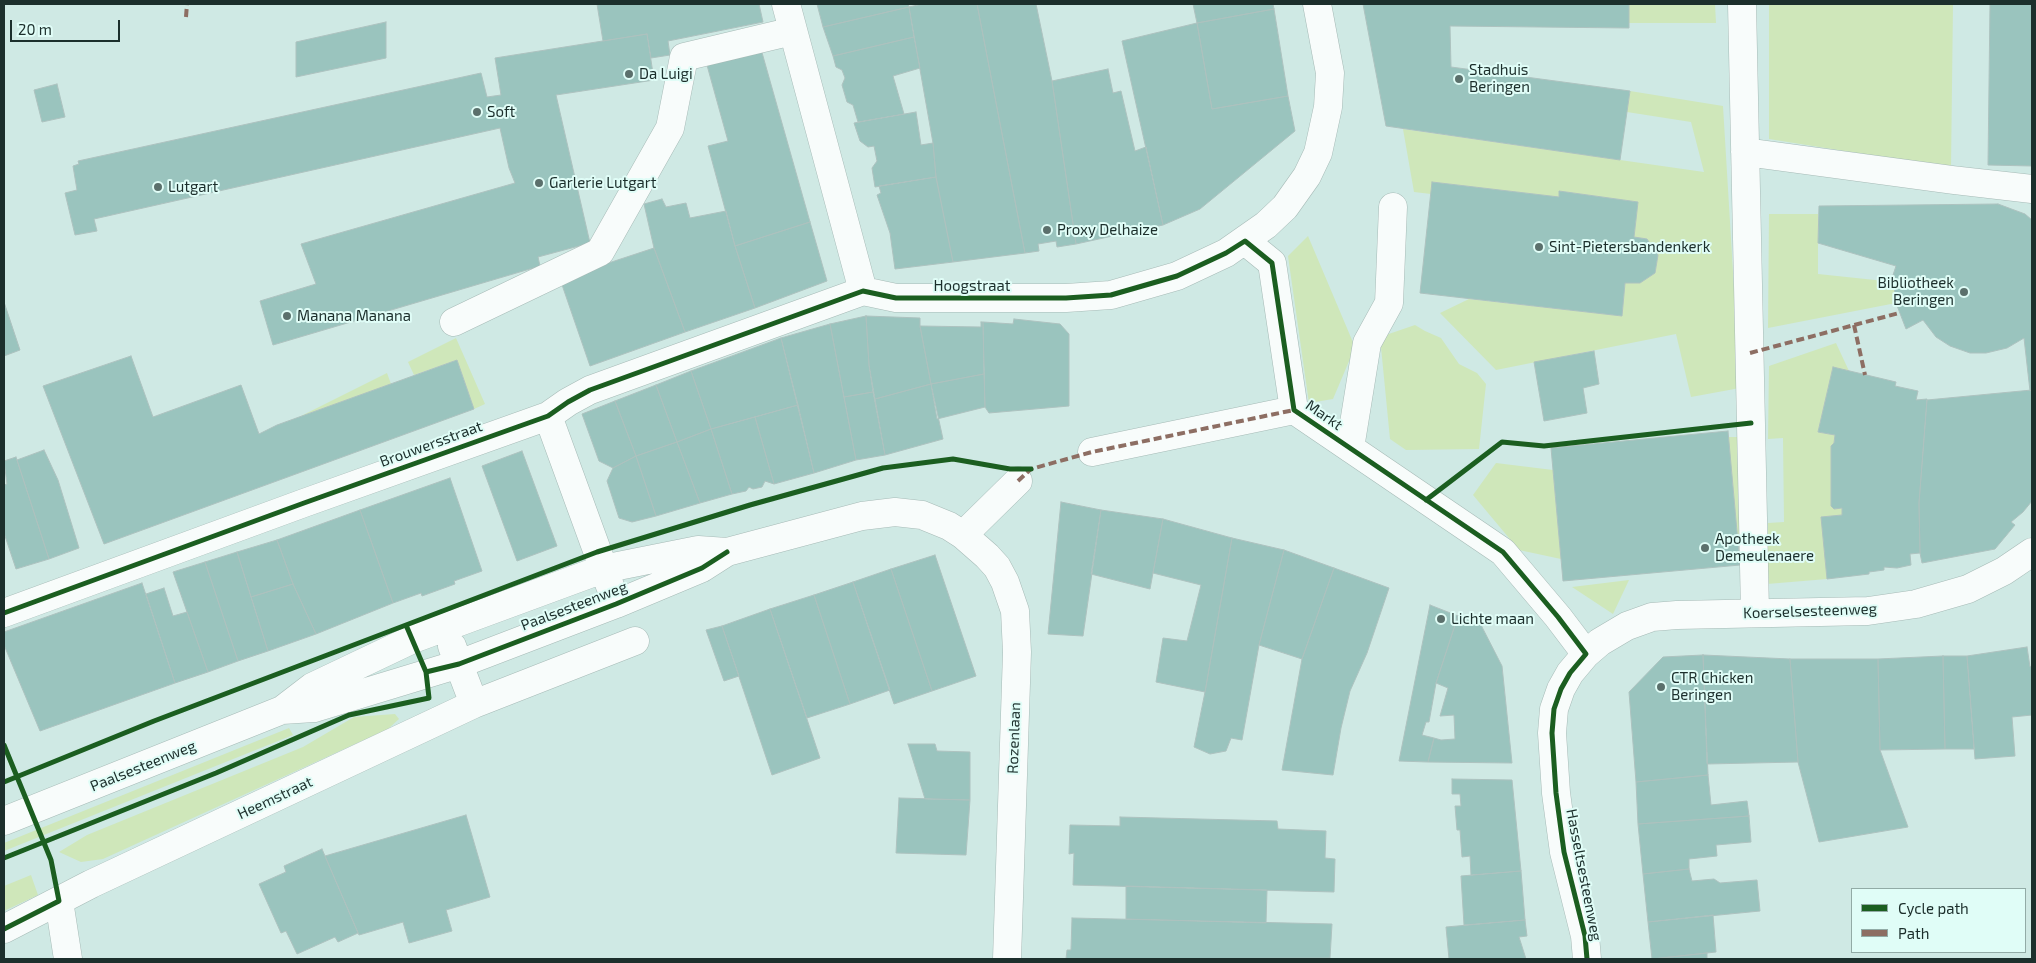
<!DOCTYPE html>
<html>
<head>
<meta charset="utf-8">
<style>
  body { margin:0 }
  #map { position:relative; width:2036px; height:963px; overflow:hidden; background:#cfe9e4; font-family:"Exo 2",sans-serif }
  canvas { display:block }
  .frame { position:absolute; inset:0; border:5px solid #1c2f2c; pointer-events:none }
  .legend { position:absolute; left:1851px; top:888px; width:175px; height:65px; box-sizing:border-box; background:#e0fdf7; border:1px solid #92aba6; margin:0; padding:6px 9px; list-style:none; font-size:15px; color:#1c2f2c }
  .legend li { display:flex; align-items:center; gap:10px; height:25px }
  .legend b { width:25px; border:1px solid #92aba6 }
  .scale { position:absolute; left:10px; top:20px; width:110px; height:22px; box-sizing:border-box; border:2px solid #1c2f2c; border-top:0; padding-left:6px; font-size:15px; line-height:18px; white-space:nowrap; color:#1c2f2c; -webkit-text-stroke:4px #e0fdf7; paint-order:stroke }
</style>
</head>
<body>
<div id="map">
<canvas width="2036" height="963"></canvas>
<div class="frame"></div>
<ul class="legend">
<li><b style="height:6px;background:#1b5e20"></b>Cycle path</li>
<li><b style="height:6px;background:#8d6e63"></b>Path</li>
</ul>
<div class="scale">20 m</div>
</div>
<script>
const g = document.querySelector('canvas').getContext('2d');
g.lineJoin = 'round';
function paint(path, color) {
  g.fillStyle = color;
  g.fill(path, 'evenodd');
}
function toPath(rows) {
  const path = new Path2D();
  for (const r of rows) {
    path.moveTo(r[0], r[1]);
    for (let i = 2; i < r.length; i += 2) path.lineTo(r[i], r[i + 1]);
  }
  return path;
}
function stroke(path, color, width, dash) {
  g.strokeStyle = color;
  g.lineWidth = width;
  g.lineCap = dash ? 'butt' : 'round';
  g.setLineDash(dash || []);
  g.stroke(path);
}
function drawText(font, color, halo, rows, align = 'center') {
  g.font = font + ' "Exo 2",sans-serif';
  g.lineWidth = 4;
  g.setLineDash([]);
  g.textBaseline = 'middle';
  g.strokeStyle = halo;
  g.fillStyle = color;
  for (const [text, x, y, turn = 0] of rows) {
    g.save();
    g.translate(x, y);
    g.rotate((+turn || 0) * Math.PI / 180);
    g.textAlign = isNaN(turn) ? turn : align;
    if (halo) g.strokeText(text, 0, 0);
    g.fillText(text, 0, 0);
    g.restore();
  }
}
paint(toPath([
  [1629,4,1715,4,1716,23,1629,23],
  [1769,4,1953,4,1951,168,1769,139],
  [1630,91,1723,106,1740,388,1691,397,1676,334,1496,370,1440,313,1469,299,1622,316,1625,283,1640,283,1655,273,1658,255,1647,239,1634,237,1638,202,1560,191,1559,197,1433,182,1431,194,1414,192,1403,129,1704,172,1691,122,1627,112],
  [1769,214,1818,214,1818,274,1894,282,1896,303,1768,328],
  [1308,236,1355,347,1333,399,1309,403,1288,256],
  [1415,325,1425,331,1441,338,1459,364,1477,373,1486,384,1479,449,1406,450,1390,439,1380,337],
  [456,338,485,404,474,409,457,360,414,375,408,362],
  [1836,343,1849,371,1833,368,1818,432,1835,435,1834,443,1831,446,1831,506,1834,509,1842,508,1842,515,1822,517,1827,579,1767,584,1768,523,1784,522,1783,438,1768,439,1769,366],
  [387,373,391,384,299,417],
  [1728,437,1741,437,1747,551,1739,552],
  [1496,463,1553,470,1561,559,1519,550,1473,495],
  [1629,580,1613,614,1572,587],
  [395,714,399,719,388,729,103,859,81,862,59,852,87,835,303,747,354,717],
  [289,728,293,735,4,851,4,843],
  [31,875,38,895,4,911,4,886]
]), '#cfe7ba');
const building = toPath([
  [597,4,759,4,763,22,668,41,670,55,651,58,647,34,603,41,597,4],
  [817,4,908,4,909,7,823,27,817,4],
  [922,4,977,4,1025,253,953,262,936,177,933,143,909,7,922,4],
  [977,4,1036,4,1052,81,1076,244,1057,247,1056,241,1038,244,1039,251,1025,253,977,4],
  [1193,4,1273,4,1274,9,1197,23,1193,4],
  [1363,4,1629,4,1629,28,1450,26,1451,67,1630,91,1620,160,1386,126,1363,4],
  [1990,4,2032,4,2032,166,1988,165,1990,4],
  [909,7,914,37,833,56,823,27,909,7],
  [1274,9,1288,96,1212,109,1197,23,1274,9],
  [386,22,386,58,296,77,296,42,386,22],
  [1197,23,1212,109,1288,96,1295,131,1200,209,1163,225,1122,41,1197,23],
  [647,34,654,80,556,95,590,243,538,257,540,266,273,345,260,301,316,284,301,244,515,183,509,168,500,128,94,219,97,231,75,235,65,193,77,190,73,166,79,164,78,161,481,73,487,97,501,95,495,58,647,34],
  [914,37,920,68,893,76,904,114,858,122,853,105,847,102,842,85,845,78,842,70,836,67,833,56,914,37],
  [759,42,810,222,735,246,708,146,728,141,705,58,759,42],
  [1108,69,1113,93,1121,91,1135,151,1146,147,1163,225,1076,244,1052,81,1108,69],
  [57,84,65,117,42,122,34,90,57,84],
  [916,112,921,145,933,143,936,177,875,187,872,168,877,161,874,146,868,147,860,141,854,123,916,112],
  [936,177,953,262,895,269,890,233,877,195,881,193,879,186,936,177],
  [1432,182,1559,197,1559,191,1638,202,1634,237,1647,239,1658,255,1655,273,1640,283,1625,283,1622,316,1420,293,1432,182],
  [662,199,666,207,686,203,690,218,726,211,735,246,755,308,685,332,654,248,644,204,662,199],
  [1998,204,2025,214,2032,220,2032,390,2030,391,2024,338,2007,348,1986,353,1970,353,1950,346,1936,337,1923,320,1906,329,1896,303,1893,275,1896,266,1818,243,1819,206,1998,204],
  [810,222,827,281,755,308,735,246,810,222],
  [654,248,685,332,590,366,560,279,654,248],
  [4,302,20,350,4,356,4,302],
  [866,316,920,318,920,326,931,384,875,399,869,365,866,316],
  [866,316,869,365,873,392,844,397,830,324,866,316],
  [1014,319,1060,324,1069,334,1069,406,989,413,985,407,983,322,1013,324,1014,319],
  [981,322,983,322,984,374,931,384,920,326,981,327,981,322],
  [830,324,856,460,814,473,781,338,830,324],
  [781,338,798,405,711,429,691,371,781,338],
  [1594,351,1599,384,1583,388,1587,413,1544,421,1534,362,1594,351],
  [131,356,153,417,241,385,259,434,277,425,457,360,474,409,104,544,43,386,131,356],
  [1833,367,1896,382,1895,386,1918,391,1916,400,1927,399,1919,503,1920,553,1910,554,1911,565,1897,568,1884,567,1884,570,1869,572,1869,574,1827,579,1821,517,1842,515,1842,508,1834,509,1831,506,1831,446,1834,443,1835,435,1818,432,1833,367],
  [691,371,711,429,677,442,656,385,691,371],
  [984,374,985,407,937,419,931,384,984,374],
  [931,384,943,439,885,455,875,399,931,384],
  [656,385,677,442,636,456,615,401,656,385],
  [2032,390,2032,501,2023,512,2011,522,2015,525,1995,549,1922,563,1920,553,1919,503,1927,400,2032,390],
  [873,392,885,455,856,460,844,397,873,392],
  [615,401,636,456,613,468,599,461,582,414,615,401],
  [798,405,814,473,774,484,755,417,798,405],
  [755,417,774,484,765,481,762,487,753,489,749,487,746,491,732,494,711,429,755,417],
  [711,429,732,494,700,503,677,442,711,429],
  [1728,431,1740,565,1563,581,1551,448,1728,431],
  [677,442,700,503,656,516,636,456,677,442],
  [44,450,58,480,79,548,49,559,17,460,44,450],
  [522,451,557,546,517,561,482,466,522,451],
  [636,456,656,516,632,522,619,518,607,481,613,468,636,456],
  [16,457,49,559,16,569,4,533,4,485,7,484,4,461,16,457],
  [450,478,482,571,454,581,455,584,422,596,421,593,393,603,360,510,450,478],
  [1061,502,1101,510,1083,636,1048,634,1061,502],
  [360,510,393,603,316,634,293,584,277,540,360,510],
  [1101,510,1163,519,1150,589,1091,574,1101,510],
  [1163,519,1232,538,1205,692,1156,682,1163,638,1187,641,1201,585,1153,573,1163,519],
  [1232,538,1284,550,1259,645,1242,740,1231,738,1226,751,1210,754,1194,747,1205,692,1232,538],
  [277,540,293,584,251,597,237,552,277,540],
  [1284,550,1334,568,1302,659,1259,645,1284,550],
  [237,552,268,651,238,661,205,562,237,552],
  [935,555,976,676,932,691,891,569,935,555],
  [205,562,238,661,208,672,173,572,205,562],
  [1334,568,1389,588,1367,653,1350,691,1341,728,1333,775,1282,770,1302,659,1334,568],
  [891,569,932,691,894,704,853,582,891,569],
  [853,582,890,690,850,704,814,595,853,582],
  [142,583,175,683,40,731,4,645,4,632,142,583],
  [293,584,316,634,268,651,251,597,293,584],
  [164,588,173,616,187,612,208,672,175,683,146,594,164,588],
  [814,595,850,704,807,718,770,609,814,595],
  [1430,605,1458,616,1436,683,1429,722,1426,722,1422,735,1434,738,1428,762,1399,761,1430,605],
  [770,609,820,758,772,775,722,626,770,609],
  [1458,616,1481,625,1502,666,1512,763,1428,762,1434,738,1441,740,1455,739,1454,715,1440,716,1448,688,1436,683,1458,616],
  [722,626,739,676,724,681,706,630,722,626],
  [2027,647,2030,667,2032,666,2032,715,2012,717,2015,756,1975,759,1967,656,2027,647],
  [1703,655,1790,659,1798,762,1707,764,1703,655],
  [1703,655,1708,775,1636,782,1629,692,1663,657,1703,655],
  [1943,656,1967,656,1974,749,1945,749,1943,656],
  [1943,656,1945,749,1880,750,1878,659,1943,656],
  [1790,659,1878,659,1880,750,1908,827,1819,842,1798,762,1790,659],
  [908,744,935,744,937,751,970,752,970,800,925,799,908,744],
  [1708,775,1711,805,1747,801,1749,816,1638,824,1636,782,1708,775],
  [1452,779,1512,780,1521,871,1471,875,1470,856,1462,857,1460,830,1457,830,1455,806,1461,806,1460,794,1452,794,1452,779],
  [899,798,970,800,966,855,896,853,899,798],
  [466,815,490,897,446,910,452,931,409,943,403,922,359,935,325,856,466,815],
  [1749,816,1751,842,1716,845,1717,856,1689,859,1689,869,1643,874,1638,824,1749,816],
  [1120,817,1277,821,1278,829,1326,831,1325,858,1335,859,1334,892,1073,885,1074,853,1069,854,1070,825,1120,826,1120,817],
  [322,849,358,933,338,942,335,937,297,954,286,931,281,933,259,884,286,872,284,866,322,849],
  [1689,869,1692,881,1714,879,1720,883,1757,880,1760,911,1648,922,1643,874,1689,869],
  [1521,871,1525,920,1464,925,1461,876,1521,871],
  [1126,886,1267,890,1266,923,1126,919,1126,886],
  [1713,915,1716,952,1652,959,1648,922,1713,915],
  [1072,918,1332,924,1330,958,1066,959,1067,950,1071,950,1072,918],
  [1525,920,1527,936,1519,937,1526,959,1449,959,1446,927,1525,920],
  [1707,953,1707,959,1652,959,1707,953]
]);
paint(building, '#9ac4be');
stroke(building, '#adc2bf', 1);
const minor = toPath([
  [786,4,863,291],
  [1742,4,1755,612],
  [1745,152,1953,180,2032,189],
  [1245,241,1272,263,1294,410],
  [863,291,896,298,1066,298,1111,295,1177,276,1226,253,1266,225,1285,207,1307,176,1318,153,1328,107,1330,73,1317,4],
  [454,322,600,252,670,128,684,57,793,31],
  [548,416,610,586],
  [1350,448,1367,343,1389,303,1393,207],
  [1092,452,1294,410,1503,552,1558,617,1586,654],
  [963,535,1018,481],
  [4,613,304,503,548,416,568,402,590,390,863,291],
  [474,704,635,641],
  [282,710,314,708,459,664,616,604,702,568,727,552,862,516,895,512,922,515,949,526,963,535,987,556,997,567,1005,582,1015,611,1017,652,1007,959],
  [4,821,282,710,312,687,413,639,603,569,698,550,727,552],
  [59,901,68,959],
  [4,929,91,884,474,704,452,646],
  [1587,959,1585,936,1564,852,1556,793,1552,733,1554,709,1561,689,1570,673,1586,654,1600,642,1627,626,1652,617,1677,615,1868,611,1916,604,1968,589,2004,571,2032,552]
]);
stroke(minor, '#a6bab6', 29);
stroke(minor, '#f8fcfb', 28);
stroke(toPath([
  [186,17,187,4],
  [1854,325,1865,375],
  [1750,353,1899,313],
  [1018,481,1031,469,1092,452,1294,410,1298,413]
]), '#8d6e63', 4, [8, 4]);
stroke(toPath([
  [1426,500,1502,442,1544,446,1751,423],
  [4,613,304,503,548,416,568,402,590,390,863,291,896,298,1066,298,1111,295,1177,276,1226,253,1245,241,1272,263,1294,410,1503,552,1558,617,1586,654,1570,673,1561,689,1554,709,1552,733,1556,793,1564,852,1585,936,1587,959],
  [426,672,459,664,616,604,702,568,727,552],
  [4,745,51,860,59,901,4,929],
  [4,782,154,721,406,625],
  [4,858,216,773,349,715,429,698,426,672,406,625,597,552,750,505,883,468,953,459,1010,469,1031,469]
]), '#1b5e20', 5);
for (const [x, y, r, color] of [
  [629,74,5,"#5b706c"],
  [1459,79,5,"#5b706c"],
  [477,112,5,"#5b706c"],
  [539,183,5,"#5b706c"],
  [158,187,5,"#5b706c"],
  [1047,230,5,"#5b706c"],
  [1539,247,5,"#5b706c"],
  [1964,292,5,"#5b706c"],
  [287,316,5,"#5b706c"],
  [1705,548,5,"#5b706c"],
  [1441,619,5,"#5b706c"],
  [1661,687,5,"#5b706c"]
]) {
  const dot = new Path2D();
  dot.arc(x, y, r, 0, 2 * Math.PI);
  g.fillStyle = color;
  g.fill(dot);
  stroke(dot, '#e0fdf7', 2);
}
drawText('15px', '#1c2f2c', '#e0fdf7', [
  ["Stadhuis",1469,70],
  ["Beringen",1469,87],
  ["Da Luigi",639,74],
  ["Soft",487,112],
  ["Garlerie Lutgart",549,183],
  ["Lutgart",168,187],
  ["Proxy Delhaize",1057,230],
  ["Sint-Pietersbandenkerk",1549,247],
  ["Bibliotheek",1954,283,"right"],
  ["Beringen",1954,300,"right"],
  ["Manana Manana",297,316],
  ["Apotheek",1715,539],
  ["Demeulenaere",1715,556],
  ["Lichte maan",1451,619],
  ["CTR Chicken",1671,678],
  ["Beringen",1671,695]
], 'left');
drawText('15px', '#1c2f2c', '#e0fdf7', [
  ["Hoogstraat",972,286],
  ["Markt",1324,415,35],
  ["Brouwersstraat",431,444,-20],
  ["Paalsesteenweg",574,606,-21],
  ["Koerselsesteenweg",1810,611,-2],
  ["Rozenlaan",1014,738,-88],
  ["Paalsesteenweg",143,766,-22],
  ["Heemstraat",275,798,-25],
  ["Hasseltsesteenweg",1584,875,79]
]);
</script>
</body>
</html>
